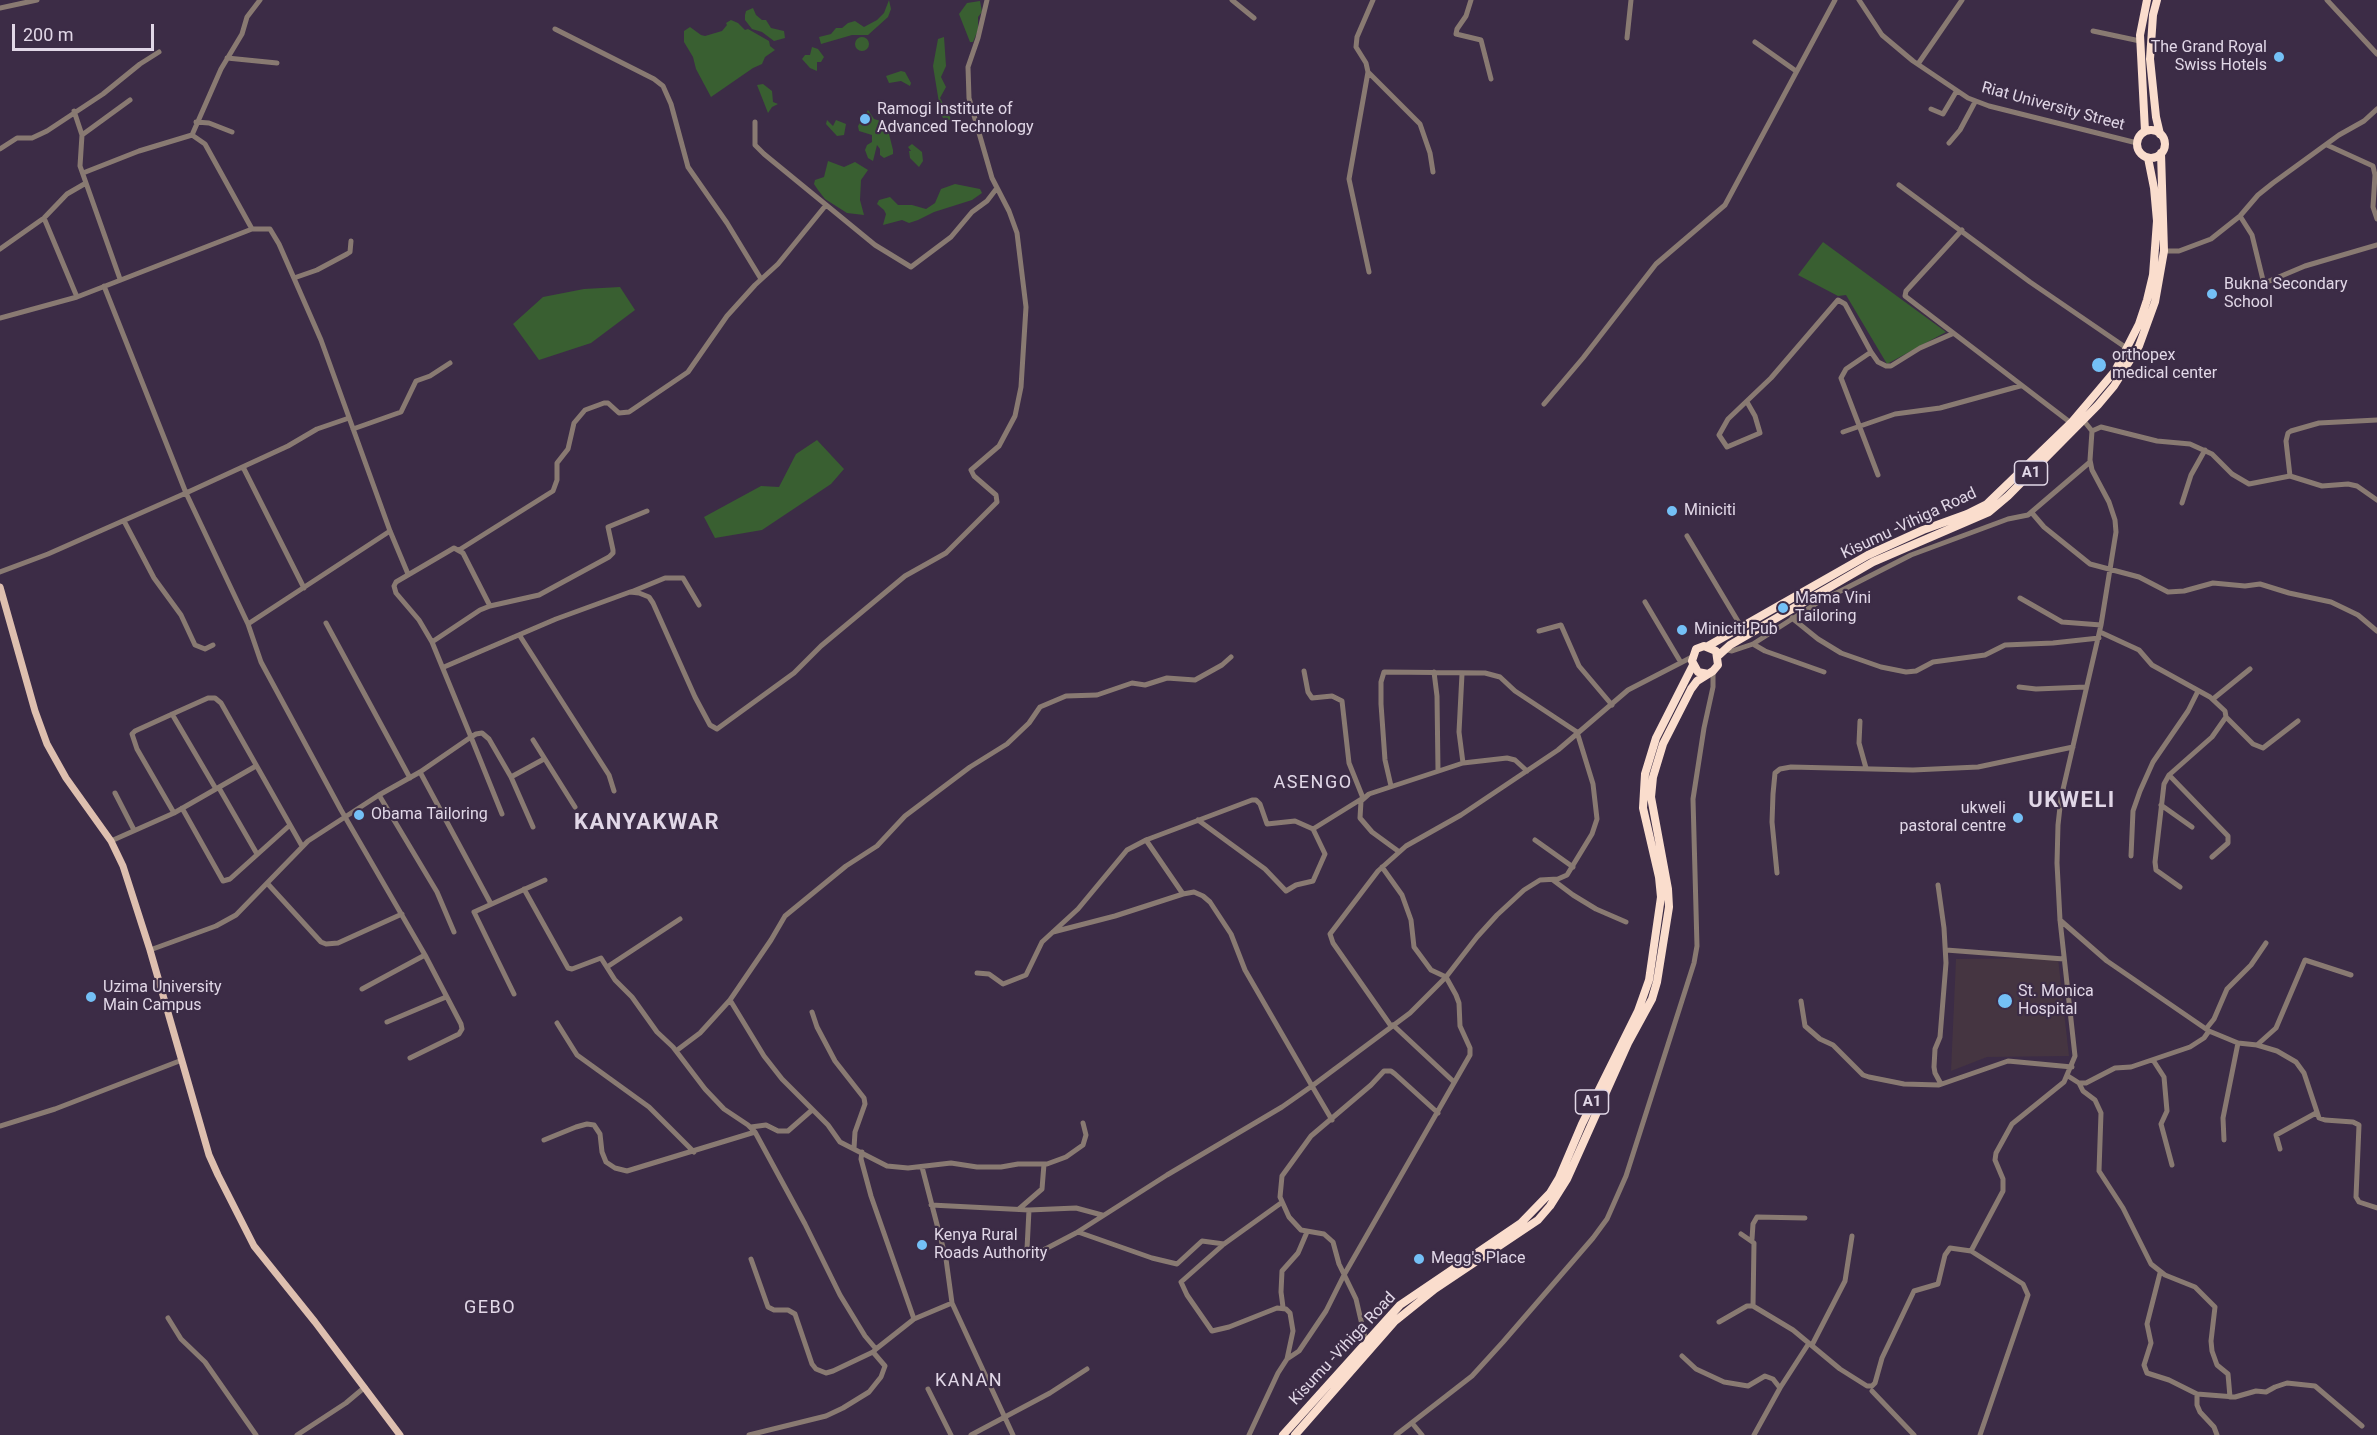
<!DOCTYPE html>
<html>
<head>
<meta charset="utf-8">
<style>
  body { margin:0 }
  #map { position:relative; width:2377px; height:1435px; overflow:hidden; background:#3c2c46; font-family:Roboto,sans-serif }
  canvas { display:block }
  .scale { position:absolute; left:12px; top:24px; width:142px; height:27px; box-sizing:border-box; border:3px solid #e1d7e7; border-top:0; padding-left:8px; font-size:18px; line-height:21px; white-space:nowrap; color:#e1d7e7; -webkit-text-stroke:4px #3c2c46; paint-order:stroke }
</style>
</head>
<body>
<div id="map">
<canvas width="2377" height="1435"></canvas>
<div class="scale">200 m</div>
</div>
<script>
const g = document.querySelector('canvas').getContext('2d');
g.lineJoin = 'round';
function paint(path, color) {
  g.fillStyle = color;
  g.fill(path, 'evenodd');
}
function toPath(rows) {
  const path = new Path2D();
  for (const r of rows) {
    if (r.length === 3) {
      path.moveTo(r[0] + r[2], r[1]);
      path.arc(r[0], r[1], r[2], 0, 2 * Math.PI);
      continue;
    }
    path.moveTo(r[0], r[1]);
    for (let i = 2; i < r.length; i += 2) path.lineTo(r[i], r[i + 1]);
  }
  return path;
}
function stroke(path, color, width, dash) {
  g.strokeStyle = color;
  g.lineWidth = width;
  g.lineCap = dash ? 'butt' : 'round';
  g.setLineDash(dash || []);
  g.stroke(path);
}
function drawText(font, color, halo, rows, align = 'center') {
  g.font = font + ' Roboto,sans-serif';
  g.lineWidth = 4.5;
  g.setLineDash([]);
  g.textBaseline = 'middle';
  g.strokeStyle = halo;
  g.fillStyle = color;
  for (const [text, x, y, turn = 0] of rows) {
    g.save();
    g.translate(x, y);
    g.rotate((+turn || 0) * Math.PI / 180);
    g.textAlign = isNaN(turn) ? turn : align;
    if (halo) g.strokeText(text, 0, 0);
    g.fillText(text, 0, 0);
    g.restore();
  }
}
paint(toPath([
  [2058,958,2069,1056,1987,1057,1951,1071,1956,959]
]), '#453541');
paint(toPath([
  [889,0,891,9,888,17,868,35,852,35,821,44,819,37,831,34,836,28,842,28,848,23,855,21,864,27,877,20,884,13],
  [980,1,982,12,978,17,978,30,973,42,970,42,959,14,967,3],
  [753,8,756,15,762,20,766,20,771,28,784,31,785,38,774,41,762,32,752,29,745,20,745,15,746,11],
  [731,20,738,23,745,30,748,29,769,41,770,46,775,50,765,57,762,64,753,68,711,97,696,69,693,57,684,42,684,31,690,27,701,35,705,36,722,31,727,25,726,23],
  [944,37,946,66,941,77,946,87,940,98,951,119,946,122,941,115,933,66,938,39],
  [862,44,7],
  [812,47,818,49,824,57,821,62,817,62,817,71,810,68,802,59,805,55,810,55],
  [901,71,905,72,911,83,910,86,901,81,889,83,886,76],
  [763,84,772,91,773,102,778,104,772,107,768,113,757,85],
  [868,110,874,119,884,122,887,126,893,150,893,154,884,158,880,155,880,149,877,145,873,161,868,158,865,150,867,145,872,142,872,135,859,131,858,126],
  [827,120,833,126,836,120,846,124,844,135,837,136,826,124],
  [912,144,922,152,923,161,919,167,910,158,909,151,911,151,908,147],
  [828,161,844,167,855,162,868,170,861,180,860,200,864,215,847,213,825,199,818,190,814,184,815,180,824,177],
  [955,184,980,189,982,193,972,200,934,212,918,220,909,223,902,220,883,225,886,214,884,210,877,204,879,200,890,197,898,205,912,205,926,209,935,203,941,189],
  [1823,242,1946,332,1887,364,1846,295,1838,296,1798,275],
  [620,287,635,310,591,343,539,360,513,324,543,297,584,289],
  [817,440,844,469,831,484,762,530,715,538,704,517,761,486,779,487,796,454]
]), '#395f31');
stroke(toPath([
  [1232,0,1254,18],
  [1471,0,1466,16,1457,29,1456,34,1481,40,1491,79],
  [1859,0,1882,35,1913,61,1968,98,1989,106,2137,143],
  [2327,0,2377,54],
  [0,8,37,0],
  [555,29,654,79,663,86,671,104,688,167,727,223,761,279],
  [2093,31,2140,41],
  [1627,38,1631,0],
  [1755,42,1796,71],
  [227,58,277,63],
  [1918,64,1962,0],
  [1368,72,1420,124,1430,153,1433,172],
  [1931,109,1943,114,1956,92],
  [74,111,82,135,80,166,120,279],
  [196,122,209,123,232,132],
  [755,122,755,145,764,154,875,245,911,267,951,237,972,212,987,201,997,188],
  [82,135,130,100],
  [192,135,221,69,242,34,247,17,260,0],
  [1949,143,1960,130,1975,102],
  [2327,145,2373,166,2375,175,2373,207,2377,219],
  [0,149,17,138,32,138,47,131,103,94,140,64,159,52],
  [83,173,139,151,192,135,205,144,252,229],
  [1899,185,2030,282,2128,349],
  [2240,216,2252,235,2263,280,2267,282,2305,266,2377,245],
  [44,218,77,297],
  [1962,230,1906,291,1905,296,2071,423],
  [0,249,44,218,67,194,86,183],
  [2164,251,2179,251,2211,239,2240,216,2258,195,2273,183,2339,135,2364,121,2377,109],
  [1369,272,1349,179,1368,72,1366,63,1356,47,1357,37,1373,0],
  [294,278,317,270,347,254,350,252,351,241],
  [104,286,186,493,248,624,261,662,341,810,425,955,461,1024,462,1029,459,1034,410,1058],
  [0,318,77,297,252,229,270,229,279,244,321,340,390,531,408,574],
  [1871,352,1846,369,1841,378,1878,475],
  [1747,402,1755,416,1760,433,1727,447,1719,435,1728,419,1771,378,1838,300,1845,304,1871,352,1878,362,1886,366,1891,366,1920,348,1952,334],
  [1544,404,1583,358,1656,264,1725,205,1835,0],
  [353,429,401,412,416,381,430,376,450,363],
  [2092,431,2101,427,2157,441,2190,444,2212,454,2232,474,2249,484,2290,476,2322,486,2348,484,2357,486,2377,500],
  [1843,432,1895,414,1940,408,2020,386],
  [243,467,304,588],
  [2290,476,2286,441,2288,433,2291,431,2319,423,2377,420],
  [2182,503,2191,475,2205,450],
  [2032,513,2044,527,2090,564,2139,577,2168,592,2184,591,2213,583,2245,586,2260,584,2289,593,2331,602,2358,615,2377,631],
  [124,521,154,578,181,615,195,645,205,649,213,645],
  [1687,536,1742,628],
  [459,550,553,491,557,480,557,463,568,449,574,423,585,410,604,403,608,403,619,413,629,412,688,372,727,316,755,285,778,264,826,205],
  [0,572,48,554,186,493,288,446,317,429,349,418],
  [631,592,665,578,683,578,699,605],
  [2020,598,2062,622,2101,625],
  [1645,602,1680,661],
  [1792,618,1818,639,1841,653,1881,667,1906,672,1916,671,1933,662,1985,655,2005,645,2053,643,2099,638],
  [326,623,410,778],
  [248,624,390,531],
  [1539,631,1561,625,1579,666,1612,705],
  [2100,632,2139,650,2152,665,2210,697,2225,711,2226,717,2212,737,2169,775,2228,836,2228,843,2212,857],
  [520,636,609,775,614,791],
  [432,642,480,610,490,606,539,595,609,557,613,553,613,550,608,527,647,511],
  [1753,644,1765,651,1824,672],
  [1724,649,1732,651,1753,644,1817,603,1911,555,2008,519,2028,515,2090,462],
  [444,667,556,619,630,592,639,593,649,597,653,603,695,697,710,725,717,729,794,673,821,646,905,576,946,553,997,502,996,495,974,476,971,470,999,446,1015,416,1021,387,1026,307,1017,233,1009,211,992,178,969,98,968,67,978,38,987,0],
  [1434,672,1437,696,1438,770],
  [1462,674,1459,732,1463,763],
  [2019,687,2036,689,2086,687],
  [2213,699,2250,669],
  [172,714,216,789],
  [2226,717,2253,744,2263,748,2298,721],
  [1860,721,1859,743,1866,768],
  [533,740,575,807],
  [420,772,491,904],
  [2169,775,2164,784,2155,862,2156,870,2180,887],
  [511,777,544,759],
  [219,788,257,854],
  [115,793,134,830],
  [379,795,437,892,454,932],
  [2161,805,2192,827],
  [182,808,223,881,230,879,290,825],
  [174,813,137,749,132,734,135,731,179,711,208,698,215,698,221,703,302,846],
  [502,814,471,737,476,734,482,733,489,739,511,777,533,827],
  [1198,820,1265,869,1286,891,1296,885,1313,881,1325,854,1313,829,1363,798,1349,763,1342,701,1332,696,1312,698,1308,692,1304,671],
  [1146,840,1183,894],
  [1535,840,1573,867],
  [111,841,174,813,256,766],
  [1398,851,1372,832,1360,818,1361,801,1369,794,1463,763,1507,758,1515,760,1527,771],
  [2131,856,2133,811,2140,791,2153,762,2188,711,2198,691],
  [1777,873,1772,822,1773,794,1775,773,1780,769,1791,767,1913,770,1978,767,2073,747],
  [1553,880,1573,895,1596,909,1626,922],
  [267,883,321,942,326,944,338,943,402,914],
  [1938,885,1944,928,1946,963,1940,1037,1935,1049,1934,1067,1935,1073,1941,1084],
  [524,889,568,968,572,969,601,958,615,980,632,997,657,1032,673,1047,705,1089,724,1109,748,1125,755,1132,805,1224,840,1295,865,1336,876,1349,873,1352,885,1366,881,1377,869,1392,843,1408,826,1416,749,1435],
  [2060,920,2107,961,2209,1031,2238,1043,2257,1045,2277,1051,2296,1062,2304,1073,2319,1118,2325,1120,2353,1122,2359,1125,2356,1197,2359,1202,2377,1208],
  [150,950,216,926,236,915,308,841,379,795,420,772,471,737,432,642,419,620,396,593,394,586,396,582,454,548,463,553,490,606],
  [1946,950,2064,959],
  [607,967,680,919],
  [977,973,989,974,1003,984,1026,975,1042,942,1078,909,1127,850,1146,840,1252,800,1256,800,1260,804,1267,824,1295,821,1313,829],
  [362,989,425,955],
  [514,994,474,912,545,880],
  [730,1000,764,1056,782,1079,828,1125,840,1142,887,1166,908,1168,951,1163,977,1167,1001,1167,1018,1164,1047,1164,1066,1157,1083,1145,1086,1135,1083,1123],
  [1801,1001,1805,1026,1820,1039,1833,1045,1863,1075,1869,1077,1904,1084,1939,1085,2008,1061,2072,1067],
  [812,1012,817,1027,835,1061,864,1098,865,1104,855,1132,854,1148],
  [387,1022,446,997],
  [557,1023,577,1055,649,1107,694,1152],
  [1393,1025,1454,1082],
  [1391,1026,1333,943,1330,934,1378,871,1406,846,1461,815,1558,750,1628,690,1692,657],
  [2206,1029,2214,1019,2227,989,2251,965,2266,943],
  [2257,1045,2276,1028,2305,960,2351,975],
  [676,1051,700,1033,730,1000,771,940,785,916,846,866,877,846,905,816,970,767,1007,744,1029,723,1040,707,1066,696,1097,695,1132,683,1145,685,1167,678,1195,680,1222,665,1231,657],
  [2153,1060,2164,1077,2167,1111,2161,1124,2172,1165],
  [2068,1076,2079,1083,2086,1083,2115,1068,2131,1067,2190,1047,2204,1038,2209,1031],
  [2079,1083,2083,1091,2095,1100,2101,1113,2099,1171,2123,1208,2151,1264,2165,1275,2195,1287,2215,1307,2211,1341,2212,1351,2217,1365,2228,1374,2230,1397],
  [1332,1120,1312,1086,1410,1013,1446,977,1477,937,1497,915,1524,890,1540,880,1558,879,1567,875,1592,834,1597,819,1593,784,1577,732,1515,691,1500,677,1485,673,1384,672,1381,682,1381,704,1385,760,1391,786],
  [0,1126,55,1109,182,1060],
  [751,1127,766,1125,778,1131,788,1131,812,1110],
  [544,1140,576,1127,587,1124,594,1125,600,1134,602,1152,606,1162,615,1168,627,1171,755,1132],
  [2224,1140,2223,1118,2238,1043],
  [2280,1149,2276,1135,2316,1113],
  [862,1152,861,1159,871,1196,914,1319],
  [922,1167,946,1259,952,1303,1013,1435],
  [931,1205,1029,1210,1076,1208,1102,1215],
  [1019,1209,1042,1189,1044,1164],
  [1029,1210,1027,1249,1032,1256,1076,1233,1167,1175,1282,1107,1312,1086,1245,970,1231,934,1210,902,1203,896,1194,892,1183,894,1115,916,1053,932],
  [1078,1232,1152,1258,1177,1264,1202,1241,1224,1244],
  [1741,1234,1754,1243,1753,1306],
  [1752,1239,1753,1224,1757,1217,1805,1218],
  [751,1259,768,1307,774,1310,788,1310,795,1314,812,1364,816,1369,826,1373,833,1371,873,1352],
  [2160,1273,2147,1324,2151,1343,2144,1365,2147,1373,2169,1380,2197,1394,2235,1397,2256,1391,2266,1392,2275,1387,2287,1383,2315,1386,2362,1426],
  [1283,1307,1281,1292,1282,1271,1298,1253,1307,1232],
  [168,1318,181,1339,205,1362,256,1435],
  [1719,1322,1747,1306,1753,1306,1793,1330,1840,1369,1867,1386,1872,1386,1875,1383,1882,1358,1914,1291,1938,1284,1945,1255,1950,1248,1971,1251],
  [1366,1342,1356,1299,1339,1264,1333,1242,1324,1234,1301,1230,1289,1217,1280,1197,1282,1176,1311,1136,1371,1085,1384,1071,1391,1071,1395,1074,1438,1113],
  [1812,1345,1845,1281,1852,1236],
  [876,1349,914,1319,952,1303],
  [1682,1356,1696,1369,1724,1382,1748,1386,1765,1376,1773,1379,1780,1388],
  [1287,1359,1299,1351,1326,1311,1344,1275,1470,1055,1470,1048,1460,1026,1459,1003,1456,995,1446,977,1431,970,1414,947,1411,920,1402,895,1382,867],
  [928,1389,951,1435],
  [1872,1391,1914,1435],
  [2197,1394,2197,1405,2200,1412,2214,1427,2217,1435],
  [1412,1423,1422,1435],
  [297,1435,346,1403,365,1387],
  [971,1435,1050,1393,1087,1369],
  [1249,1435,1278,1373,1287,1359,1293,1331,1290,1313,1286,1309,1277,1308,1229,1327,1212,1331,1187,1295,1181,1282,1224,1244,1281,1203],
  [1396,1435,1472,1376,1503,1342,1593,1238,1607,1219,1626,1176,1694,963,1697,946,1693,799,1704,728,1713,687,1713,671],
  [1754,1435,1780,1388,1809,1343],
  [1980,1435,2028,1295,2023,1284,1971,1251,2003,1191,2003,1179,1995,1160,1996,1153,2012,1124,2064,1082,2075,1056,2060,920,2057,863,2058,825,2061,798,2101,625,2116,532,2115,520,2109,502,2092,470,2090,460,2092,431,2084,421]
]), '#897a72', 5);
stroke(toPath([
  [0,587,35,711,47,744,66,778,111,841,123,866,150,950,209,1155,218,1175,254,1246,315,1322,400,1435]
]), '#debfaf', 7);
stroke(toPath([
  [2157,0,2153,15,2150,59,2156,117,2160,134],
  [2151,144,14],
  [2145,131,2140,35,2147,0],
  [1708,646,1868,555,1923,530,1967,514,1987,504,2071,423,2115,371,2139,324,2147,300,2153,275,2157,221,2154,188,2148,158],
  [1719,655,1730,645,1873,562,1989,512,2008,496,2098,405,2114,386,2139,346,2155,302,2164,251,2161,153],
  [1283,1435,1400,1305,1521,1223,1550,1193,1559,1178,1582,1124,1638,1011,1649,980,1661,897,1659,877,1643,808,1645,774,1656,738,1693,665],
  [1295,1435,1394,1322,1435,1289,1538,1220,1550,1206,1567,1179,1628,1043,1652,999,1657,982,1669,907,1668,889,1651,797,1653,777,1663,744,1691,689,1697,681,1713,671,1718,665,1716,651,1704,646,1696,649,1692,661,1698,672,1708,674]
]), '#faddcd', 8);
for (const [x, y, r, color] of [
  [2279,57,6,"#74c0f6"],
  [865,119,6,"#74c0f6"],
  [2212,294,6,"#74c0f6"],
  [2099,365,8,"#74c0f6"],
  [1672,511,6,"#74c0f6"],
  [1783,608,6,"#74c0f6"],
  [1682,630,6,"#74c0f6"],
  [359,815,6,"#74c0f6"],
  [2018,818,6,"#74c0f6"],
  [91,997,6,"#74c0f6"],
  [2005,1001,8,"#74c0f6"],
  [922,1245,6,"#74c0f6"],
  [1419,1259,6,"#74c0f6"]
]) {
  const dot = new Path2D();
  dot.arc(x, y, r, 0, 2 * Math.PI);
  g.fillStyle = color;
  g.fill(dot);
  stroke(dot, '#3c2c46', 2);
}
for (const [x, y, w] of [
  [2031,473,33],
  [1592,1102,33]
]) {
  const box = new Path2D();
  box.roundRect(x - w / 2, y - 12, w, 24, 4.5);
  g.fillStyle = '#3c2c46';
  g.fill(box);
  stroke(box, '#e1d7e7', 1.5);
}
drawText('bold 15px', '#e1d7e7', null, [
  ["A1",2031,473],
  ["A1",1592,1102]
]);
drawText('16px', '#e1d7e7', '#3c2c46', [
  ["The Grand Royal",2267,48,"right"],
  ["Swiss Hotels",2267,66,"right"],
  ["Ramogi Institute of",877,110],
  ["Advanced Technology",877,128],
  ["Bukna Secondary",2224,285],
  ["School",2224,303],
  ["orthopex",2112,356],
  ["medical center",2112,374],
  ["Miniciti",1684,511],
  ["Mama Vini",1795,599],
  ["Tailoring",1795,617],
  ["Miniciti Pub",1694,630],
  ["ukweli",2006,809,"right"],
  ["pastoral centre",2006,827,"right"],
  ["Obama Tailoring",371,815],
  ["Uzima University",103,988],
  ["Main Campus",103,1006],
  ["St. Monica",2018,992],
  ["Hospital",2018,1010],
  ["Kenya Rural",934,1236],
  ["Roads Authority",934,1254],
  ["Megg's Place",1431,1259]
], 'left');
drawText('16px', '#e1d7e7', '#3c2c46', [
  ["Riat University Street",2053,107,15],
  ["Kisumu -Vihiga Road",1909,524,-25],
  ["Kisumu -Vihiga Road",1343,1349,-47]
]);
g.letterSpacing = '1.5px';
drawText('18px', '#e1d7e7', '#3c2c46', [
  ["ASENGO",1313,783],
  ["GEBO",490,1308],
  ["KANAN",969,1381]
]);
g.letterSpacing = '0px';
g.letterSpacing = '1.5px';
drawText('bold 22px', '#e1d7e7', '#3c2c46', [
  ["UKWELI",2072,801],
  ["KANYAKWAR",647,823]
]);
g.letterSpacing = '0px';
</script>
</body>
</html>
